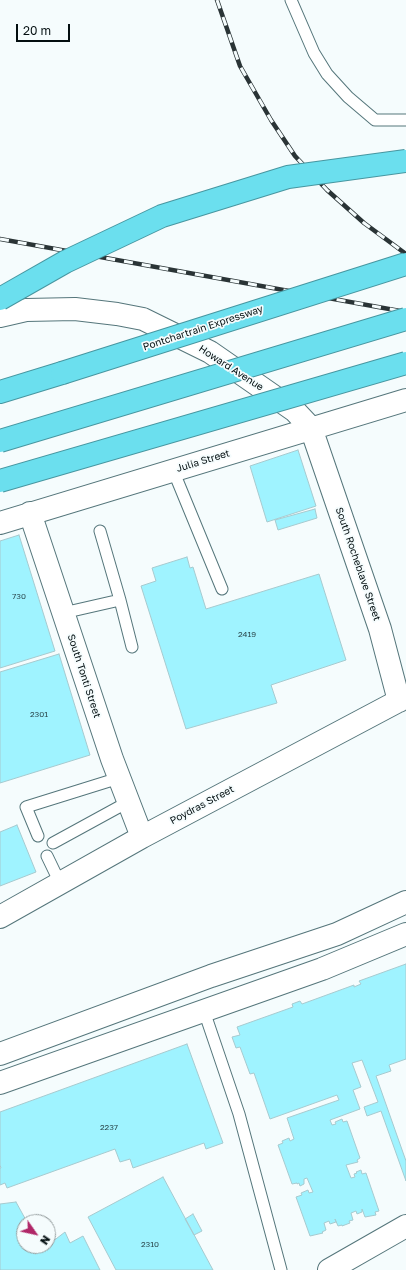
<!DOCTYPE html>
<html>
<head>
<meta charset="utf-8">
<style>
  body { margin:0 }
  #map { position:relative; width:406px; height:1270px; overflow:hidden; background:#f5fcfd; font-family:"Golos Text",sans-serif }
  canvas { display:block }
  .north { position:absolute; left:16px; top:1214px; width:40px; height:40px; box-sizing:border-box; background:#f5fcfd; border:1px solid #949d9e; border-radius:50%; rotate:124deg; font-size:11px; font-weight:700; line-height:16px; text-align:center; color:#030e10 }
  .north::after { content:''; display:block; margin:auto; width:14px; height:18px; background:#b02768; clip-path:polygon(50% 0,100% 100%,50% 72%,0 100%) }
  .scale { position:absolute; left:16px; top:24px; width:54px; height:18px; box-sizing:border-box; border:2px solid #030e10; border-top:0; padding-left:5px; font-size:12px; line-height:14px; white-space:nowrap; color:#030e10; -webkit-text-stroke:3px #f5fcfd; paint-order:stroke }
</style>
</head>
<body>
<div id="map">
<canvas width="406" height="1270"></canvas>
<div class="north">N</div>
<div class="scale">20 m</div>
</div>
<script>
const g = document.querySelector('canvas').getContext('2d');
g.lineJoin = 'round';
function paint(path, color) {
  g.fillStyle = color;
  g.fill(path, 'evenodd');
}
function toPath(rows) {
  const path = new Path2D();
  for (const r of rows) {
    path.moveTo(r[0], r[1]);
    for (let i = 2; i < r.length; i += 2) path.lineTo(r[i], r[i + 1]);
  }
  return path;
}
function stroke(path, color, width, dash) {
  g.strokeStyle = color;
  g.lineWidth = width;
  g.lineCap = dash ? 'butt' : 'round';
  g.setLineDash(dash || []);
  g.stroke(path);
}
function drawText(font, color, halo, rows, align = 'center') {
  g.font = font + ' "Golos Text",sans-serif';
  g.lineWidth = 3.5;
  g.setLineDash([]);
  g.textBaseline = 'middle';
  g.strokeStyle = halo;
  g.fillStyle = color;
  for (const [text, x, y, turn = 0] of rows) {
    g.save();
    g.translate(x, y);
    g.rotate((+turn || 0) * Math.PI / 180);
    g.textAlign = isNaN(turn) ? turn : align;
    if (halo) g.strokeText(text, 0, 0);
    g.fillText(text, 0, 0);
    g.restore();
  }
}
const building = toPath([
  [298,450,316,506,267,522,250,466,298,450],
  [315,509,317,518,278,530,275,520,315,509],
  [19,535,55,651,0,668,0,541,19,535],
  [187,557,190,568,193,567,206,609,319,574,346,660,271,685,277,703,186,729,141,586,156,581,152,568,187,557],
  [59,654,90,755,0,783,0,672,59,654],
  [17,825,36,872,0,886,0,832,17,825],
  [406,964,406,1059,389,1065,391,1071,376,1076,406,1161,406,1181,381,1111,367,1116,364,1107,378,1102,362,1060,352,1063,361,1087,353,1090,360,1109,330,1120,332,1125,336,1124,335,1122,342,1119,343,1122,347,1121,360,1158,357,1160,358,1162,346,1165,351,1178,355,1177,354,1174,357,1173,356,1172,361,1170,362,1174,366,1173,379,1211,375,1212,376,1215,365,1217,362,1209,362,1212,357,1214,356,1211,351,1213,353,1220,349,1221,350,1223,342,1226,342,1225,338,1226,335,1219,336,1222,330,1224,329,1221,324,1223,326,1230,322,1232,323,1233,310,1236,296,1197,302,1195,301,1193,308,1190,309,1193,313,1192,307,1178,304,1179,304,1184,300,1186,299,1183,297,1184,297,1183,292,1184,278,1145,283,1143,282,1141,289,1138,290,1141,294,1139,287,1118,339,1100,337,1095,270,1119,254,1073,250,1074,240,1047,236,1048,232,1037,240,1035,237,1027,293,1007,292,1004,300,1001,302,1004,354,985,354,987,361,984,359,981,406,964],
  [187,1044,223,1143,206,1149,204,1143,133,1168,130,1159,120,1162,115,1149,7,1188,5,1183,0,1185,0,1168,1,1168,0,1165,0,1112,187,1044],
  [163,1177,213,1270,116,1270,88,1217,163,1177],
  [16,1202,27,1222,24,1222,24,1246,30,1246,35,1254,49,1247,48,1245,65,1232,70,1243,83,1236,100,1270,0,1270,0,1204,16,1202],
  [193,1214,202,1231,194,1235,185,1219,193,1214]
]);
paint(building, '#9ff3ff');
stroke(building, '#a6cacf', 1);
const service = toPath([
  [291,0,314,53,327,74,348,97,375,120,406,120],
  [173,470,222,589],
  [120,600,132,647],
  [63,613,120,600,100,531],
  [38,836,26,807,119,778],
  [53,843,128,802],
  [47,856,60,883],
  [204,1011,239,1114,281,1270]
]);
const minor = toPath([
  [0,316,26,310,75,309,117,314,143,319,210,352,295,411,311,428,380,629,399,701],
  [30,513,112,759,142,837],
  [0,523,406,400],
  [0,917,142,837,406,697],
  [329,1270,406,1226]
]);
const secondary = toPath([
  [0,1054,211,976,337,934,406,902],
  [0,1083,322,969,406,934]
]);
const motorway = toPath([
  [0,392,62,373]
]);
stroke(service, '#55767b', 13);
stroke(minor, '#55767b', 24);
stroke(secondary, '#55767b', 24);
stroke(motorway, '#4796a0', 24);
stroke(service, '#fff', 11);
stroke(minor, '#fff', 22);
stroke(secondary, '#fff', 22);
stroke(motorway, '#6bdfee', 22);
const rail = toPath([
  [217,0,240,66,271,120,295,156,327,190,364,223,406,254],
  [0,239,406,312]
]);
stroke(rail, '#2a3436', 4.5);
stroke(rail, '#f5fcfd', 3, [9]);
const motorwayBridge = toPath([
  [0,299,65,262,162,216,288,177,406,161],
  [62,373,406,264],
  [0,441,406,319],
  [0,481,406,363]
]);
stroke(motorwayBridge, '#4796a0', 24, []);
stroke(motorwayBridge, '#6bdfee', 22);
drawText('8px', '#2a474c', null, [
  ["730",19,596],
  ["2419",247,634],
  ["2301",39,714],
  ["2237",109,1127],
  ["2310",150,1244]
]);
drawText('10px', '#030e10', '#f5fcfd', [
  ["Pontchartrain Expressway",203,328,-18],
  ["Howard Avenue",231,368,33],
  ["Julia Street",203,461,-17],
  ["South Rocheblave Street",358,564,71],
  ["South Tonti Street",84,676,72],
  ["Poydras Street",202,805,-28]
]);
</script>
</body>
</html>
